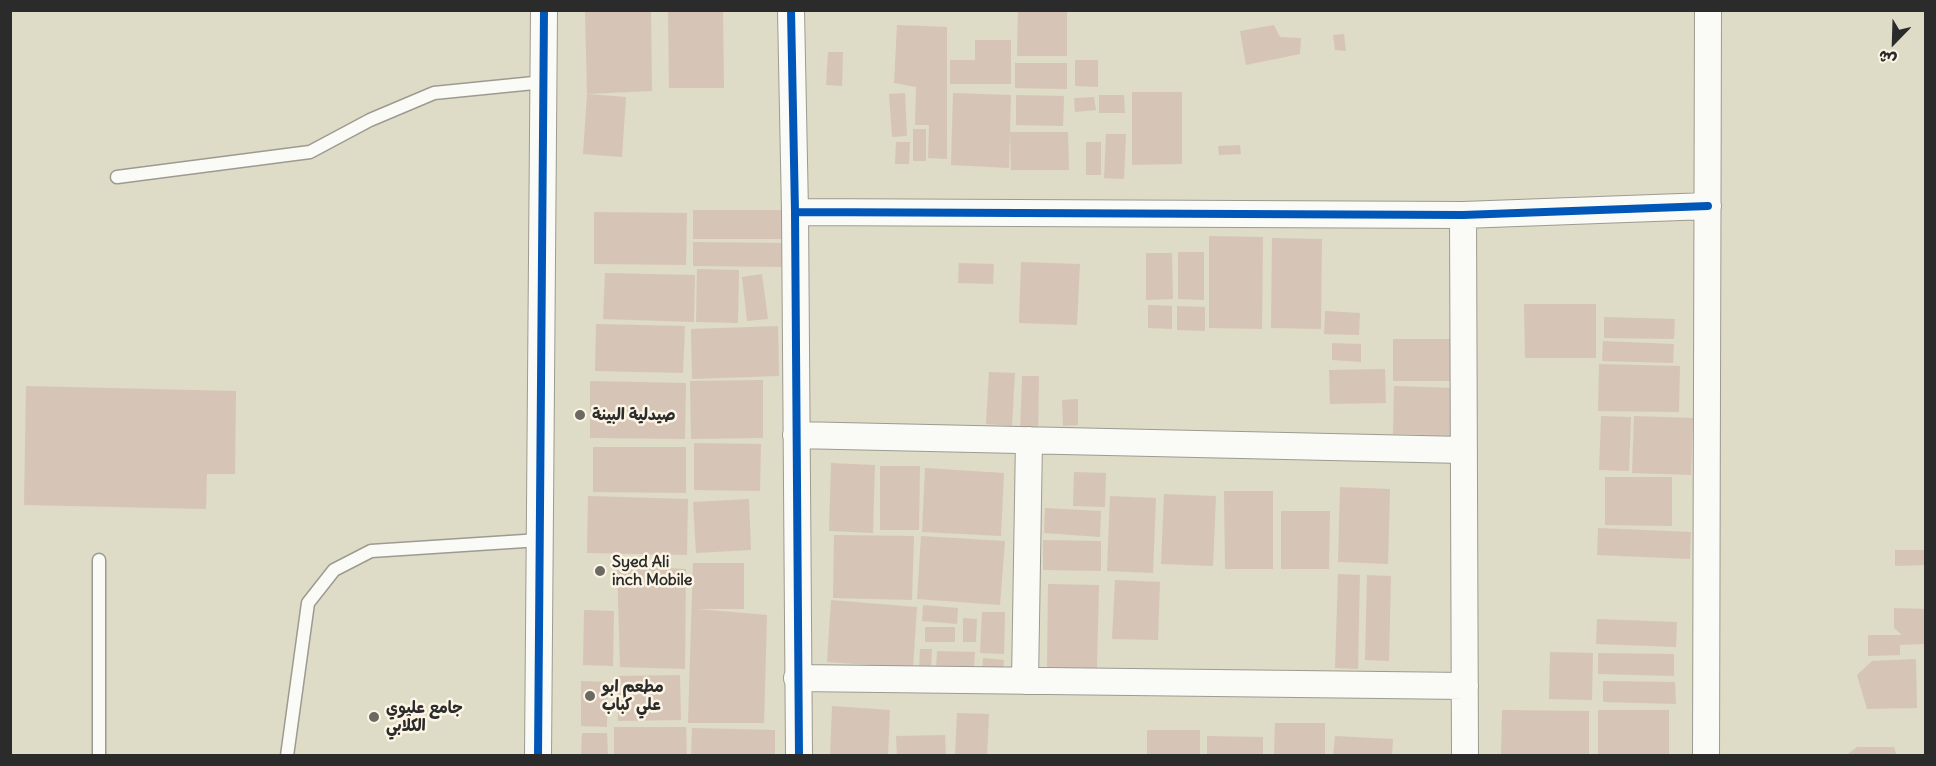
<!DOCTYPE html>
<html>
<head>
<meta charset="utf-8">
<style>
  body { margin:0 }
  #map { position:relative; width:1936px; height:766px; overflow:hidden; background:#dedbc7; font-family:Delius,"Playpen Sans Arabic",sans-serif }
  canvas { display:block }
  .frame { position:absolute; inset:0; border:12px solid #2b2b2b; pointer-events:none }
  .north { position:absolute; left:1864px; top:12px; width:60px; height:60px; -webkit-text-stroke:4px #fcf5e5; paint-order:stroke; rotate:203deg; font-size:16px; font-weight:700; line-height:24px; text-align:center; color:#2b2b2b }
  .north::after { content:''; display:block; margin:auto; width:21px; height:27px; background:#2b2b2b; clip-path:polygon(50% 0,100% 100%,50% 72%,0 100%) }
</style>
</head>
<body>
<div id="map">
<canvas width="1936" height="766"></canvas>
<div class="frame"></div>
<div class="north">ش</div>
</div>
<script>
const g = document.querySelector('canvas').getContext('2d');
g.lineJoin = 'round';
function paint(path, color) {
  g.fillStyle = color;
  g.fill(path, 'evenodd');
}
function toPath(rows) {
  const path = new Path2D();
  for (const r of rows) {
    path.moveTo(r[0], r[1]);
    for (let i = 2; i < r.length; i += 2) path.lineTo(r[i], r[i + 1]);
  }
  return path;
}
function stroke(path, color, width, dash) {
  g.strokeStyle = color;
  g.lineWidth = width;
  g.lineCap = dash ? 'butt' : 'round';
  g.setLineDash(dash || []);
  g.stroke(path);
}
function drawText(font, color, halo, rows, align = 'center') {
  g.font = font + ' Delius,"Playpen Sans Arabic",sans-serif';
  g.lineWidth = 5;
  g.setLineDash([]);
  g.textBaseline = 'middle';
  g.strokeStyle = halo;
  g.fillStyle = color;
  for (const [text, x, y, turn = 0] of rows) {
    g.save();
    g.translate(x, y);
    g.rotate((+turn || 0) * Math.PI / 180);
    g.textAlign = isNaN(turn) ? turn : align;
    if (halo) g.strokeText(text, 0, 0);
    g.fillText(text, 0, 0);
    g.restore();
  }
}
paint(toPath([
  [585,10,651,10,652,91,587,94],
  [668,10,723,10,724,88,669,88],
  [1018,10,1067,10,1067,56,1017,56],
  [897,25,947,27,947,159,928,158,929,125,915,125,916,87,894,83],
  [1274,25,1280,37,1301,38,1300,54,1246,65,1240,31],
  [1344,34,1346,51,1335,50,1333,35],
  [975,40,1011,40,1011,84,950,84,950,60,975,60],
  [828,52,843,52,842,86,826,85],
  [1075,60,1098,60,1098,87,1075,86],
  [1015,63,1067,63,1067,89,1015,88],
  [1132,92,1182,92,1182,164,1132,165],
  [905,93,907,136,892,137,889,94],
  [953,93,1011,95,1009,168,951,165],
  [587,94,626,97,622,157,583,154],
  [1016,95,1064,96,1063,126,1016,125],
  [1099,95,1124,95,1125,113,1099,113],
  [1094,97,1096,110,1075,112,1074,98],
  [913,129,926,129,926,161,913,161],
  [1010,132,1068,132,1069,170,1011,170],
  [1106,134,1126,134,1124,179,1104,178],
  [896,142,910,142,909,164,895,164],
  [1086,142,1101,142,1101,175,1086,175],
  [1240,145,1241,154,1219,155,1218,146],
  [693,210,788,210,788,239,693,239],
  [594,212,687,213,686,265,594,264],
  [1209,236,1263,237,1262,329,1209,328],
  [1272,238,1322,239,1321,329,1271,328],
  [693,242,782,243,782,267,693,266],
  [1178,252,1204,252,1204,300,1178,299],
  [1146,253,1172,253,1173,299,1146,300],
  [1021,262,1080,264,1077,325,1019,323],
  [959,263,994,264,993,284,958,283],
  [697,269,739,270,738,323,696,322],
  [605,273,695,275,694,322,603,319],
  [762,274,768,319,747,321,742,277],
  [1524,304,1596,304,1596,358,1525,358],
  [1148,305,1172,306,1172,329,1148,328],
  [1177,306,1205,307,1205,331,1177,330],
  [1325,311,1360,313,1359,335,1324,334],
  [1604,317,1675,319,1674,339,1604,338],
  [596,324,685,326,683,373,595,371],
  [778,326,779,376,692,379,691,329],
  [1393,339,1451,339,1452,381,1393,381],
  [1603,341,1674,344,1673,363,1602,361],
  [1332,343,1361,344,1361,362,1332,360],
  [1599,364,1680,366,1679,412,1598,411],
  [1385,369,1386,403,1330,404,1329,370],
  [989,372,1015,373,1012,426,986,424],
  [1022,376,1039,376,1038,433,1020,433],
  [763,380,763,438,691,439,690,381],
  [590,381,686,383,685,439,590,438],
  [26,386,236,391,235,474,207,474,206,509,24,505],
  [1394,386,1455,388,1454,436,1393,434],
  [1078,399,1078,425,1063,426,1062,400],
  [1601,416,1631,417,1629,471,1599,470],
  [1634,416,1693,418,1691,475,1632,473],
  [694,443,761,444,760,491,694,490],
  [593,447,686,447,686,493,593,492],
  [831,463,875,465,873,533,829,531],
  [880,466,920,466,919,530,880,530],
  [925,468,1004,473,1001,536,922,532],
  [1074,472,1106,473,1105,507,1073,506],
  [1605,477,1672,477,1672,526,1605,525],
  [1340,487,1390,489,1388,564,1338,562],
  [1224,491,1273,491,1273,569,1225,569],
  [1164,494,1216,496,1213,566,1161,564],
  [588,496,688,499,687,555,587,553],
  [1110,496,1156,498,1153,573,1107,571],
  [749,499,751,550,696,553,693,502],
  [1045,508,1101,511,1100,537,1044,533],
  [1281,511,1330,511,1329,569,1281,569],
  [1598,528,1691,532,1690,559,1597,555],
  [834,535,914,536,912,600,833,598],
  [921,536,1005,541,1000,605,917,599],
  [1043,540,1101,541,1101,571,1043,570],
  [1895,550,1926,550,1926,565,1895,566],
  [693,563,744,563,744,609,698,609,767,615,764,723,688,723],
  [617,566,686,569,685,669,620,667],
  [1338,574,1360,575,1358,669,1335,668],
  [1367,575,1391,576,1389,661,1365,660],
  [1115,580,1160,582,1158,640,1112,639],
  [1048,584,1099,585,1097,668,1047,667],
  [831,600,917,607,913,668,827,662],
  [923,605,958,608,957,624,922,621],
  [1894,608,1926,609,1926,644,1900,645,1900,655,1868,656,1868,635,1902,635,1894,628],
  [584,610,614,611,613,666,583,665],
  [982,612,1005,612,1004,654,980,653],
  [963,618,977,619,976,642,963,642],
  [1597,619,1677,622,1676,647,1596,644],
  [925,627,955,627,955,642,925,642],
  [920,649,932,649,931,669,919,668],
  [937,651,975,652,974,668,936,667],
  [1550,652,1593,653,1592,700,1549,699],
  [1598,653,1674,654,1674,676,1598,674],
  [983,658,1004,660,1003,674,982,674],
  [1916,659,1917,708,1867,709,1857,675,1872,661],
  [680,675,681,720,618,721,617,676],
  [581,681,608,682,607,727,581,726],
  [1603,681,1675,682,1676,704,1603,702],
  [832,706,890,710,888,756,830,756],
  [1502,710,1589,711,1589,756,1501,754],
  [1598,710,1669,710,1669,756,1598,756],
  [957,713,989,714,987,756,955,756],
  [1275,723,1325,723,1325,756,1274,756],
  [614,727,686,727,687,756,614,756],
  [692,728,775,730,775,756,691,756],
  [1147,730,1200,730,1200,756,1147,756],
  [582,733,607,733,608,756,581,756],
  [945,735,946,756,897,756,896,736],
  [1207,736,1263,737,1263,756,1207,756],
  [1335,736,1393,739,1392,756,1333,756],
  [1857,747,1894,747,1897,756,1845,756]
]), '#d6c5b6');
const service = toPath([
  [117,177,310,152,370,120,434,93,544,82],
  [99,560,99,756],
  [287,756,308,603,334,570,371,551,540,540]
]);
const minor = toPath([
  [791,10,795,212,799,756],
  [795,212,1463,215,1708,206],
  [1463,215,1465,756],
  [796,435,1464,450],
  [797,678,1465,686],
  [1025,681,1029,440],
  [538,756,544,10],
  [1706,756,1708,10]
]);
stroke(service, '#9d9b90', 15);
stroke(minor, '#9d9b90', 28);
stroke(service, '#fafaf7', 12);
stroke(minor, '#fafaf7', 26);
stroke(toPath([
  [791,10,795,212,799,756],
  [795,212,1463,215,1708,206],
  [538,756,544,10]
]), '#0057b8', 8);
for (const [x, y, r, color] of [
  [580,415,6,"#6a6962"],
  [600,571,6,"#6a6962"],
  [590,696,6,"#6a6962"],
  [374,717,6,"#6a6962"]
]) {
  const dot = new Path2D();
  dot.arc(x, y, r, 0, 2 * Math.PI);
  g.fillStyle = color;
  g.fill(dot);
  stroke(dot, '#fcf5e5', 2);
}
drawText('bold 16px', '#2b2b2b', '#fcf5e5', [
  ["صيدلية البينة",592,415],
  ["Syed Ali",612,562],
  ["inch Mobile",612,580],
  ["مطعم ابو",602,687],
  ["علي كباب",602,705],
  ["جامع عليوي",386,708],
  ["الكلابي",386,726]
], 'left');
</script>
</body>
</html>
